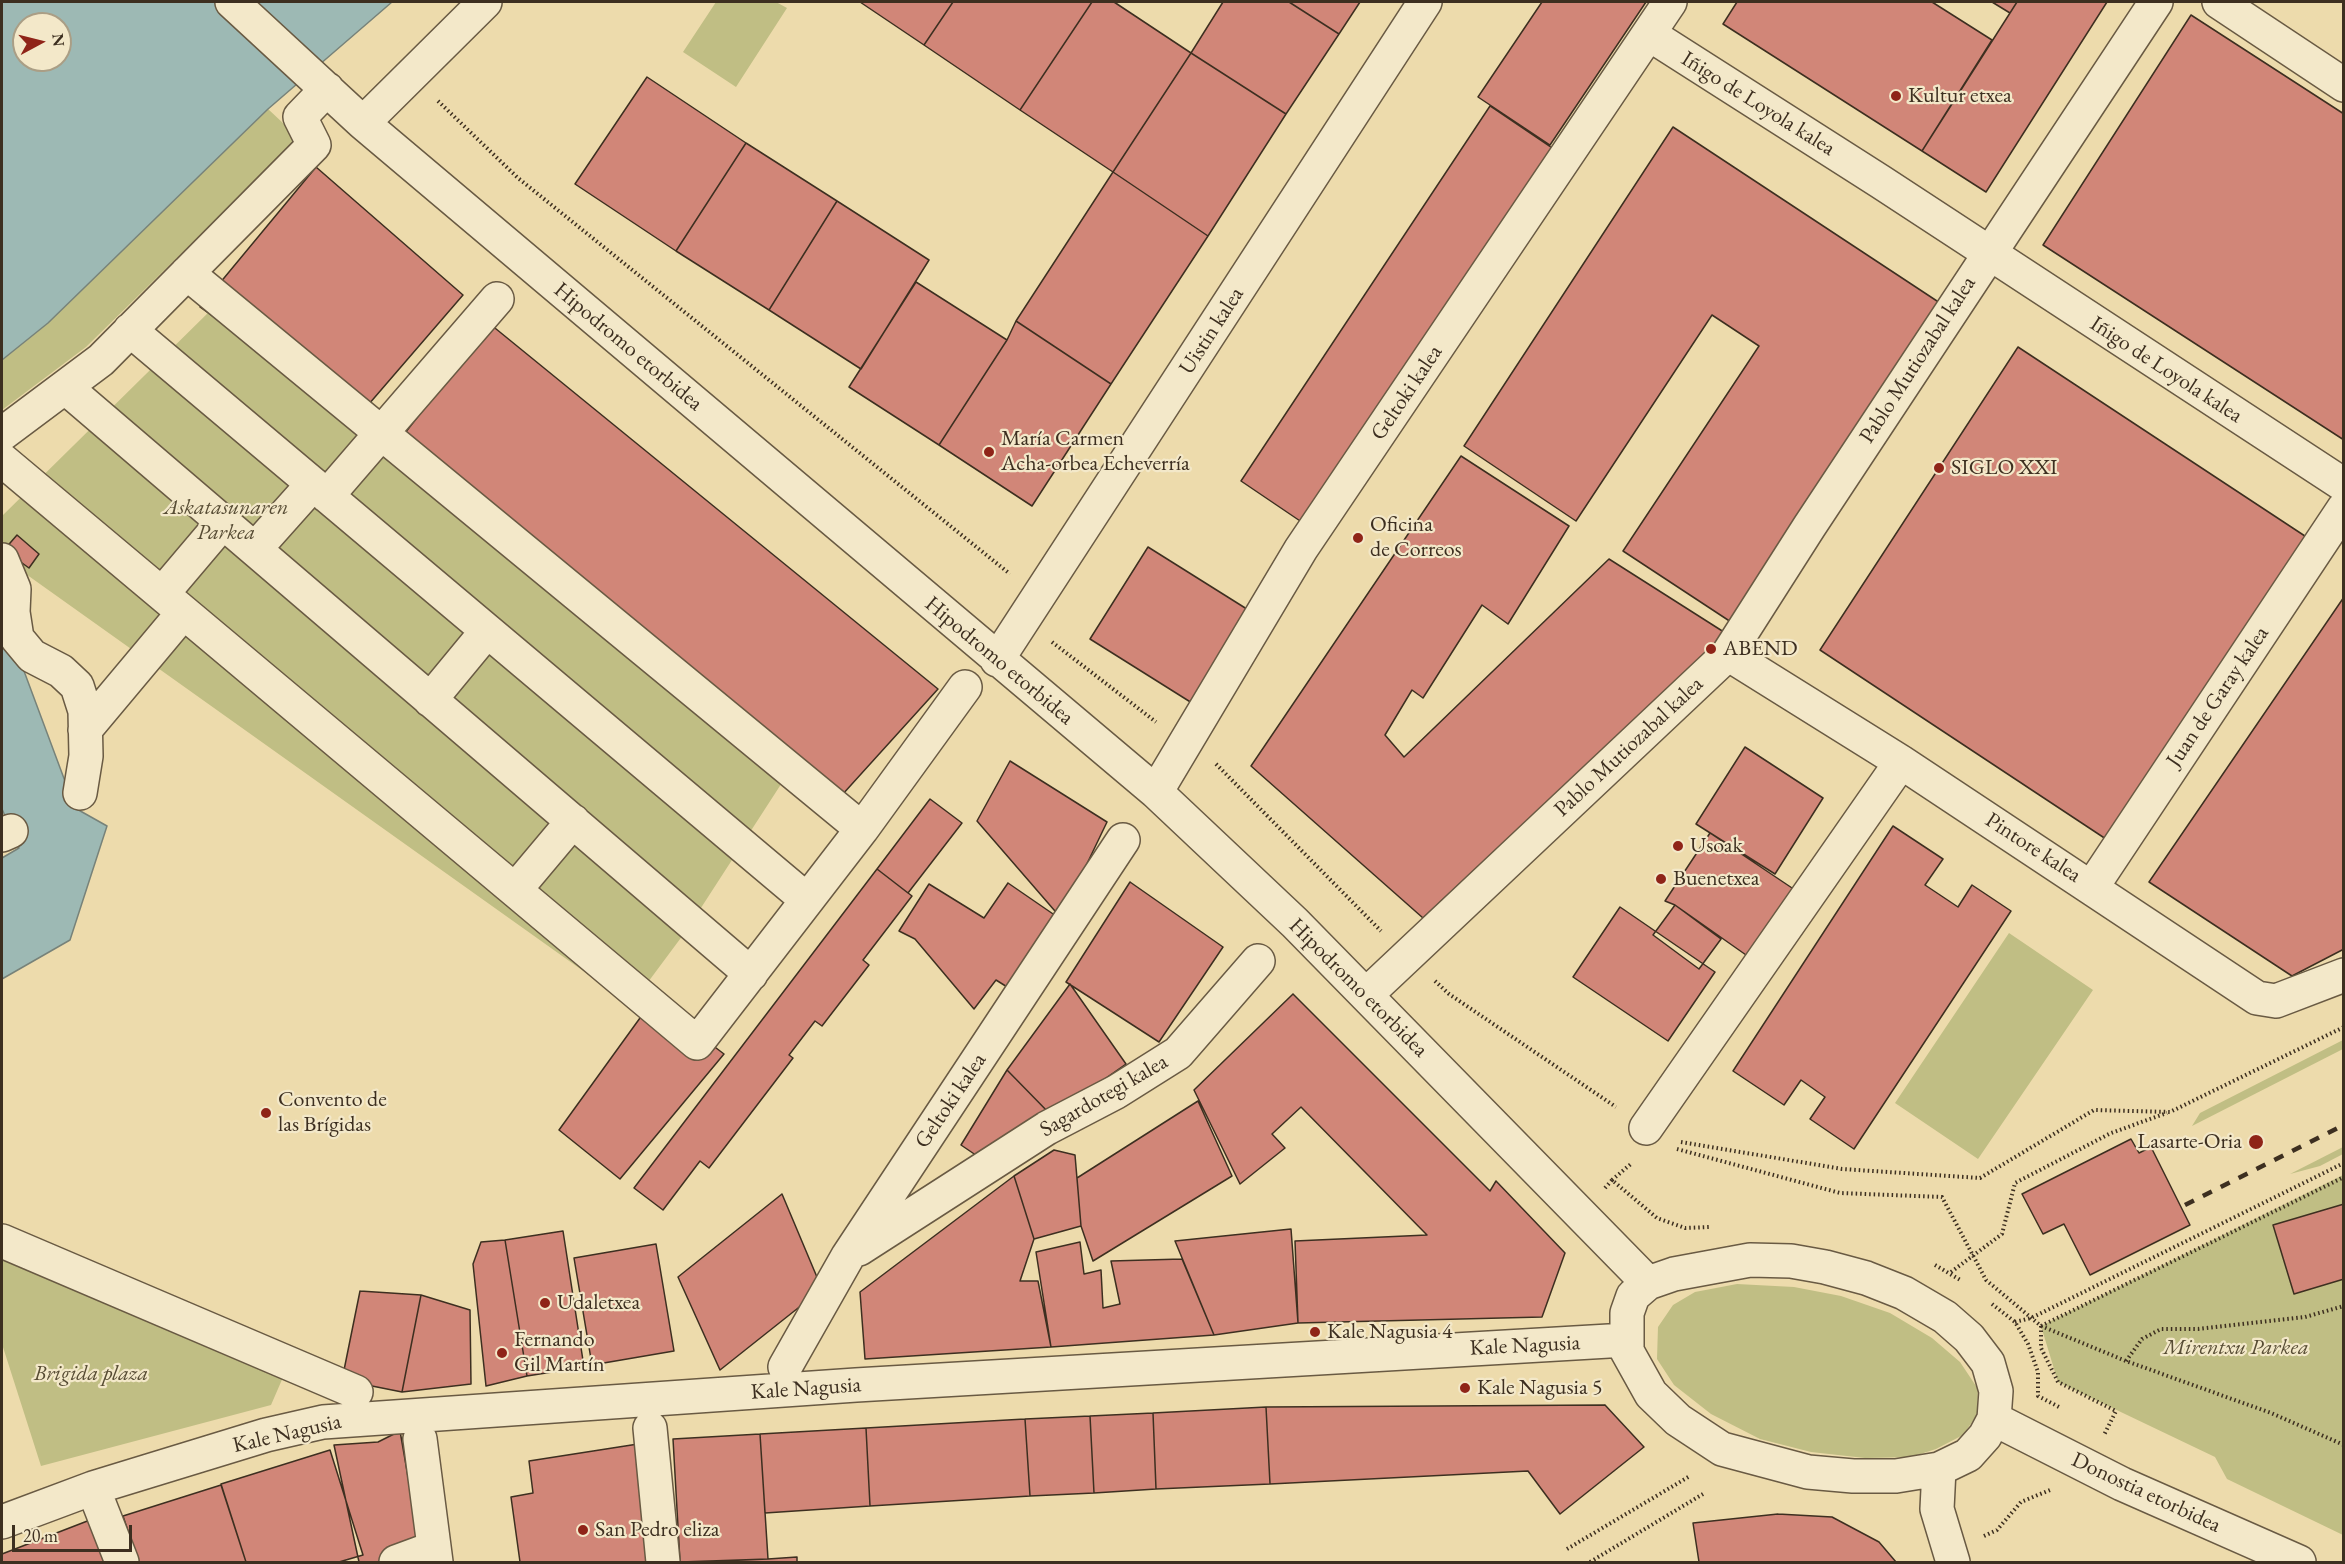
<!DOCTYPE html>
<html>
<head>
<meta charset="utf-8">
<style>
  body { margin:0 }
  #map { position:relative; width:2345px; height:1564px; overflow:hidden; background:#eddbac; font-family:"EB Garamond",serif }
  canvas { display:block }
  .frame { position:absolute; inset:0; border:3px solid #3d2f20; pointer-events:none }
  .north { position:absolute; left:12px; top:12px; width:60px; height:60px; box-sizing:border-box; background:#f3e8c9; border:2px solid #aa9e85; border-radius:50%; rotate:83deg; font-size:16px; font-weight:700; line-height:24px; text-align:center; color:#3d2f20 }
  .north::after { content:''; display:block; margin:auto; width:21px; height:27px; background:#8f2418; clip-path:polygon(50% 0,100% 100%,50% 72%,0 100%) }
  .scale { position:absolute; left:12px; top:1525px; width:120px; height:27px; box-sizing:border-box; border:3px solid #3d2f20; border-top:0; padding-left:8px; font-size:18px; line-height:21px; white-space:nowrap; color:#3d2f20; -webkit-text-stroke:4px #f3e8c9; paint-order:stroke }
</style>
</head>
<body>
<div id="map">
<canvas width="2345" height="1564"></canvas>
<div class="frame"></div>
<div class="north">N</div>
<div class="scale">20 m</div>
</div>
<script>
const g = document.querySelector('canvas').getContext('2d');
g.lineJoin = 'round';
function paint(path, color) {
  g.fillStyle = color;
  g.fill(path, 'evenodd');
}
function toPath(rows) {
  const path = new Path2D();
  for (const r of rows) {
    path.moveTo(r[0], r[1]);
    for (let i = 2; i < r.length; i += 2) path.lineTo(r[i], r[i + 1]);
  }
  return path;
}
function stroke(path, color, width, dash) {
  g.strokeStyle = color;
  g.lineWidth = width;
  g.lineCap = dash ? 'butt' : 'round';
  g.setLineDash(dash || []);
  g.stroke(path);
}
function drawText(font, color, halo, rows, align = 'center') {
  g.font = font + ' "EB Garamond",serif';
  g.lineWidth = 4.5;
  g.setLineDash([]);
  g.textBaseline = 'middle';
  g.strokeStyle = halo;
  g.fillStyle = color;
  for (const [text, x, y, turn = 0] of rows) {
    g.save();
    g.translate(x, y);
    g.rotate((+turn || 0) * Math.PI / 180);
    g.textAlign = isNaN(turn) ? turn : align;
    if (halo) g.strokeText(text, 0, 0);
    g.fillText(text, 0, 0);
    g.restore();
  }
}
paint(toPath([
  [716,2,776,2,787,8,736,87,683,52],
  [268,109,299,138,86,347,2,410,2,360,48,323],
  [216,305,787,775,686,931,631,1005,2,557,2,516],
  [2009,933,2093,990,1978,1159,1895,1103],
  [2343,1040,2343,1049,2192,1126,2200,1113],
  [2343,1147,2343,1154,2320,1166,2290,1174],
  [2343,1175,2343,1535,2227,1479,2215,1457,2058,1382,2041,1326],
  [2,1253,284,1375,271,1405,41,1466,2,1344],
  [1737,1284,1794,1287,1841,1296,1890,1313,1932,1338,1960,1362,1978,1389,1977,1415,1963,1435,1936,1449,1911,1457,1865,1458,1811,1452,1760,1439,1711,1414,1674,1385,1657,1359,1658,1327,1673,1305,1695,1292]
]), '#c0be84');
const water = toPath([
  [2,2,392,2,268,109,48,323,2,360,2,2],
  [24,24,60,24,60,60,24,60,24,24],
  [2,612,75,808,107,826,70,940,2,979,2,858,19,848,2,809,2,612]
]);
paint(water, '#9db9b4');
stroke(water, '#778279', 1.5);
const building = toPath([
  [860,2,953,2,924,45,860,2],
  [953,2,1092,2,1020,110,924,45,953,2],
  [1092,2,1114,2,1191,53,1113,172,1020,110,1092,2],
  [1223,2,1289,2,1339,34,1286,114,1191,53,1223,2],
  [1289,2,1360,2,1339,34,1289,2],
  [1542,2,1646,2,1550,145,1478,97,1542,2],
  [1737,2,1932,2,1992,40,1922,151,1723,24,1737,2],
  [1992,2,2017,2,2010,13,1992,2],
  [2017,2,2107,2,1986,192,1922,151,2017,2],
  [2191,15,2344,114,2344,440,2043,245,2191,15],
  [1191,53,1286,114,1208,236,1113,172,1191,53],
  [647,77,746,143,676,251,575,184,647,77],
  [1490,106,1558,152,1309,527,1241,481,1490,106],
  [1673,127,1940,303,1731,622,1623,551,1759,346,1712,315,1576,521,1464,446,1673,127],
  [746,143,837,201,769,310,676,251,746,143],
  [316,167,463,295,356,419,200,307,316,167],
  [1113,172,1208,236,1111,384,1016,321,1113,172],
  [837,201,929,260,861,369,769,310,837,201],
  [916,282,1007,340,939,445,849,387,916,282],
  [1016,321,1111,384,1032,506,939,445,1007,340,1016,321],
  [490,324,938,689,842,795,405,433,490,324],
  [2018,347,2314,542,2115,845,1820,650,2018,347],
  [1461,456,1569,526,1508,624,1482,605,1423,698,1412,690,1385,735,1404,757,1609,559,1727,634,1423,918,1251,766,1461,456],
  [17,535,39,554,29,568,4,550,17,535],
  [1148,547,1250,611,1192,703,1090,639,1148,547],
  [2344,597,2344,949,2292,976,2149,882,2344,597],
  [1745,747,1823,798,1775,874,1696,824,1745,747],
  [1010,761,1107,822,1061,918,977,821,1010,761],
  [930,799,962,823,908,893,877,869,930,799],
  [1893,826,1943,859,1925,885,1958,907,1972,885,2011,911,1854,1149,1810,1119,1825,1097,1801,1080,1784,1105,1733,1071,1893,826],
  [1710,833,1801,894,1756,962,1675,905,1665,901,1710,833],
  [877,869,912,896,863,960,869,965,822,1026,815,1021,789,1055,793,1058,709,1168,700,1161,663,1210,634,1188,877,869],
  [1130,882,1223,947,1159,1042,1066,982,1130,882],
  [1008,883,1056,916,1012,990,996,980,974,1009,915,939,899,931,929,884,984,918,1008,883],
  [1675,905,1721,939,1699,969,1653,935,1675,905],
  [1620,907,1715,972,1668,1041,1573,977,1620,907],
  [1070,984,1126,1064,1052,1116,1007,1070,1070,984],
  [1293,994,1490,1191,1496,1181,1565,1253,1542,1317,1298,1323,1295,1241,1427,1235,1301,1107,1272,1134,1285,1148,1240,1184,1194,1090,1293,994],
  [653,1000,724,1054,620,1179,559,1130,653,1000],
  [1007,1070,1052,1116,986,1162,961,1145,1007,1070],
  [1198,1101,1232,1176,1093,1261,1081,1226,1077,1178,1198,1101],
  [2131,1139,2139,1153,2151,1147,2190,1225,2090,1275,2064,1224,2043,1234,2022,1194,2131,1139],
  [1054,1150,1075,1155,1081,1226,1034,1239,1014,1176,1054,1150],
  [1014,1176,1034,1239,1020,1281,1038,1281,1051,1347,865,1359,860,1292,1014,1176],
  [782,1194,822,1289,720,1370,678,1277,782,1194],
  [2344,1204,2344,1279,2294,1294,2273,1225,2344,1204],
  [1291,1229,1298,1323,1214,1335,1175,1241,1291,1229],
  [563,1231,584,1367,527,1376,505,1240,563,1231],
  [505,1240,527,1376,486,1386,473,1264,481,1242,505,1240],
  [1080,1242,1084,1274,1101,1270,1103,1308,1120,1304,1111,1261,1182,1259,1214,1335,1051,1347,1036,1252,1080,1242],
  [656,1244,674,1351,592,1365,574,1258,656,1244],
  [360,1291,421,1295,402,1392,342,1380,360,1291],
  [421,1295,470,1310,471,1384,402,1392,421,1295],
  [1605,1405,1644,1447,1560,1514,1528,1471,1270,1484,1266,1407,1605,1405],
  [1266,1407,1270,1484,1156,1489,1153,1413,1266,1407],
  [1153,1413,1156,1489,1094,1493,1090,1416,1153,1413],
  [1090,1416,1094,1493,1030,1496,1025,1419,1090,1416],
  [1025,1419,1030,1496,870,1506,866,1428,1025,1419],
  [866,1428,870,1506,765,1513,760,1434,866,1428],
  [400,1431,423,1562,359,1562,334,1445,378,1442,400,1431],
  [760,1434,768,1559,680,1562,673,1439,760,1434],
  [638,1444,654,1562,520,1562,511,1497,533,1493,529,1461,638,1444],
  [330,1450,363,1555,339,1562,246,1562,221,1484,330,1450],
  [221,1485,246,1562,138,1562,123,1516,221,1485],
  [1778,1514,1832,1517,1879,1542,1896,1562,1699,1562,1693,1523,1778,1514],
  [90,1520,106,1562,2,1562,2,1554,90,1520],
  [797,1557,797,1562,696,1562,768,1559,797,1557]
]);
paint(building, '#d18678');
stroke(building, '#3d2f20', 1.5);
const minor = toPath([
  [232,2,363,123,1156,792,1295,923,1648,1283],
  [2219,2,2344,85],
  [1649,34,1881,182,2344,485],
  [363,123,485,2],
  [187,273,862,829,965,687],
  [130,330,807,900],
  [65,387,751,974],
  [2,434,101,360,314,145,300,117,327,89],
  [2,460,697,1043,862,829],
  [327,496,497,299],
  [255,549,313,484],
  [2,560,14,589,13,612,17,638,32,656,61,671,77,686,85,711,86,756,80,793],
  [162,594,223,522],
  [1728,654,1901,762,2257,998,2276,1001,2344,975],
  [997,660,1425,2],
  [430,700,487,631],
  [85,730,183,613],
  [1156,792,1301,549,1670,2],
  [2,835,11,831],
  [2092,887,2344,508],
  [515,890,573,821],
  [1366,995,1728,654,1809,527,2156,2],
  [1646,1128,1901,762],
  [2,1241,356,1392],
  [859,1249,1047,1128,1116,1092,1178,1053,1258,961],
  [1750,1260,1791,1261,1825,1267,1866,1278,1904,1293,1945,1317,1969,1338,1988,1363,1996,1391,1994,1419,1985,1436,1968,1455,1939,1469,1896,1476,1853,1476,1808,1472,1722,1449,1678,1420,1651,1394,1627,1351,1627,1313,1633,1296,1648,1283,1674,1274,1750,1260],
  [785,1367,848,1256,1123,840],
  [1994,1419,2122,1484,2299,1562],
  [650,1428,663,1562],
  [420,1439,436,1562],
  [1939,1469,1937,1509,1953,1562],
  [93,1488,122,1562],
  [2,1522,93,1488,266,1435,323,1422,856,1385,1626,1340],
  [396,1562,434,1548]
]);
stroke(minor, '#695a43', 36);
stroke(toPath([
  [438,101,518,178,1010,574],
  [1052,642,1156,722],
  [1216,764,1381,931],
  [1435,981,1449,994,1616,1107],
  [1681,1142,1842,1169,1980,1178,2094,1110,2170,1112,2344,1027],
  [1677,1149,1840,1193,1942,1197,1986,1280,2041,1326,2126,1361,2271,1413,2344,1445],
  [1612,1180,1632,1163],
  [1605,1188,1612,1180,1657,1218,1685,1228,1710,1227],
  [1935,1265,1962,1281],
  [1951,1272,2002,1234,2015,1183,2111,1133,2167,1113],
  [1992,1304,2015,1322,2028,1344,2038,1372,2038,1396,2061,1408],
  [2015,1322,2031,1318,2344,1163],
  [2041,1326,2344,1177],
  [2041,1326,2041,1348,2058,1382,2116,1411,2104,1435],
  [2126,1361,2142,1339,2161,1329,2198,1329,2305,1317,2344,1306],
  [1984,1536,1997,1530,2021,1502,2050,1490],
  [1567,1549,1690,1476],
  [1590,1562,1703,1494]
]), '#3d2f20', 4, [1.5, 3]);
stroke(minor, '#f3e8c9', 33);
stroke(toPath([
  [2185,1205,2344,1125]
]), '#3d2f20', 4.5, [10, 10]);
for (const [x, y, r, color] of [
  [1896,96,6,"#8f2418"],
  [989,452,6,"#8f2418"],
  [1939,468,6,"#8f2418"],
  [1358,538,6,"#8f2418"],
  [1711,649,6,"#8f2418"],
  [1678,846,6,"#8f2418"],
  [1661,879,6,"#8f2418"],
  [266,1113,6,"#8f2418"],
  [2256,1142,8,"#8f2418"],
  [545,1303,6,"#8f2418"],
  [1315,1332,6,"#8f2418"],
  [502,1353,6,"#8f2418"],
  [1465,1388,6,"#8f2418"],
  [583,1530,6,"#8f2418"]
]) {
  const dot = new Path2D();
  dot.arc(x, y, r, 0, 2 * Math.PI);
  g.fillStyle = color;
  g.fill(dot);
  stroke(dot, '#f3e8c9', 2);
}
drawText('22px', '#3d2f20', '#f3e8c9', [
  ["Kultur etxea",1908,96],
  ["María Carmen",1001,439],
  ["Acha-orbea Echeverría",1001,464],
  ["SIGLO XXI",1951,468],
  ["Oficina",1370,525],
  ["de Correos",1370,550],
  ["ABEND",1723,649],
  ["Usoak",1690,846],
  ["Buenetxea",1673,879],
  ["Convento de",278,1100],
  ["las Brígidas",278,1125],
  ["Lasarte-Oria",2242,1142,"right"],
  ["Udaletxea",557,1303],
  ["Kale Nagusia 4",1327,1332],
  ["Fernando",514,1340],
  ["Gil Martín",514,1365],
  ["Kale Nagusia 5",1477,1388],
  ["San Pedro eliza",595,1530]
], 'left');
drawText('22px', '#3d2f20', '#f3e8c9', [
  ["Iñigo de Loyola kalea",1758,104,32],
  ["Uistin kalea",1212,331,-57],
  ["Hipodromo etorbidea",628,347,40],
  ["Pablo Mutiozabal kalea",1918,360,-57],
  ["Iñigo de Loyola kalea",2166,370,33],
  ["Geltoki kalea",1407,393,-56],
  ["Hipodromo etorbidea",999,661,40],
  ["Juan de Garay kalea",2218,697,-56],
  ["Pablo Mutiozabal kalea",1629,747,-43],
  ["Pintore kalea",2033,848,33],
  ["Hipodromo etorbidea",1358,988,45],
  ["Sagardotegi kalea",1104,1096,-30],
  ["Geltoki kalea",951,1101,-56],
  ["Kale Nagusia",1525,1346,-3],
  ["Kale Nagusia",806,1389,-4],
  ["Kale Nagusia",287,1434,-13],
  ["Donostia etorbidea",2146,1493,25]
]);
drawText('italic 22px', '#574c34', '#f3e8c9', [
  ["Askatasunaren",226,508],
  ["Parkea",226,533],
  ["Mirentxu Parkea",2236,1348],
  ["Brigida plaza",91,1374]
]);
</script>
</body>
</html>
